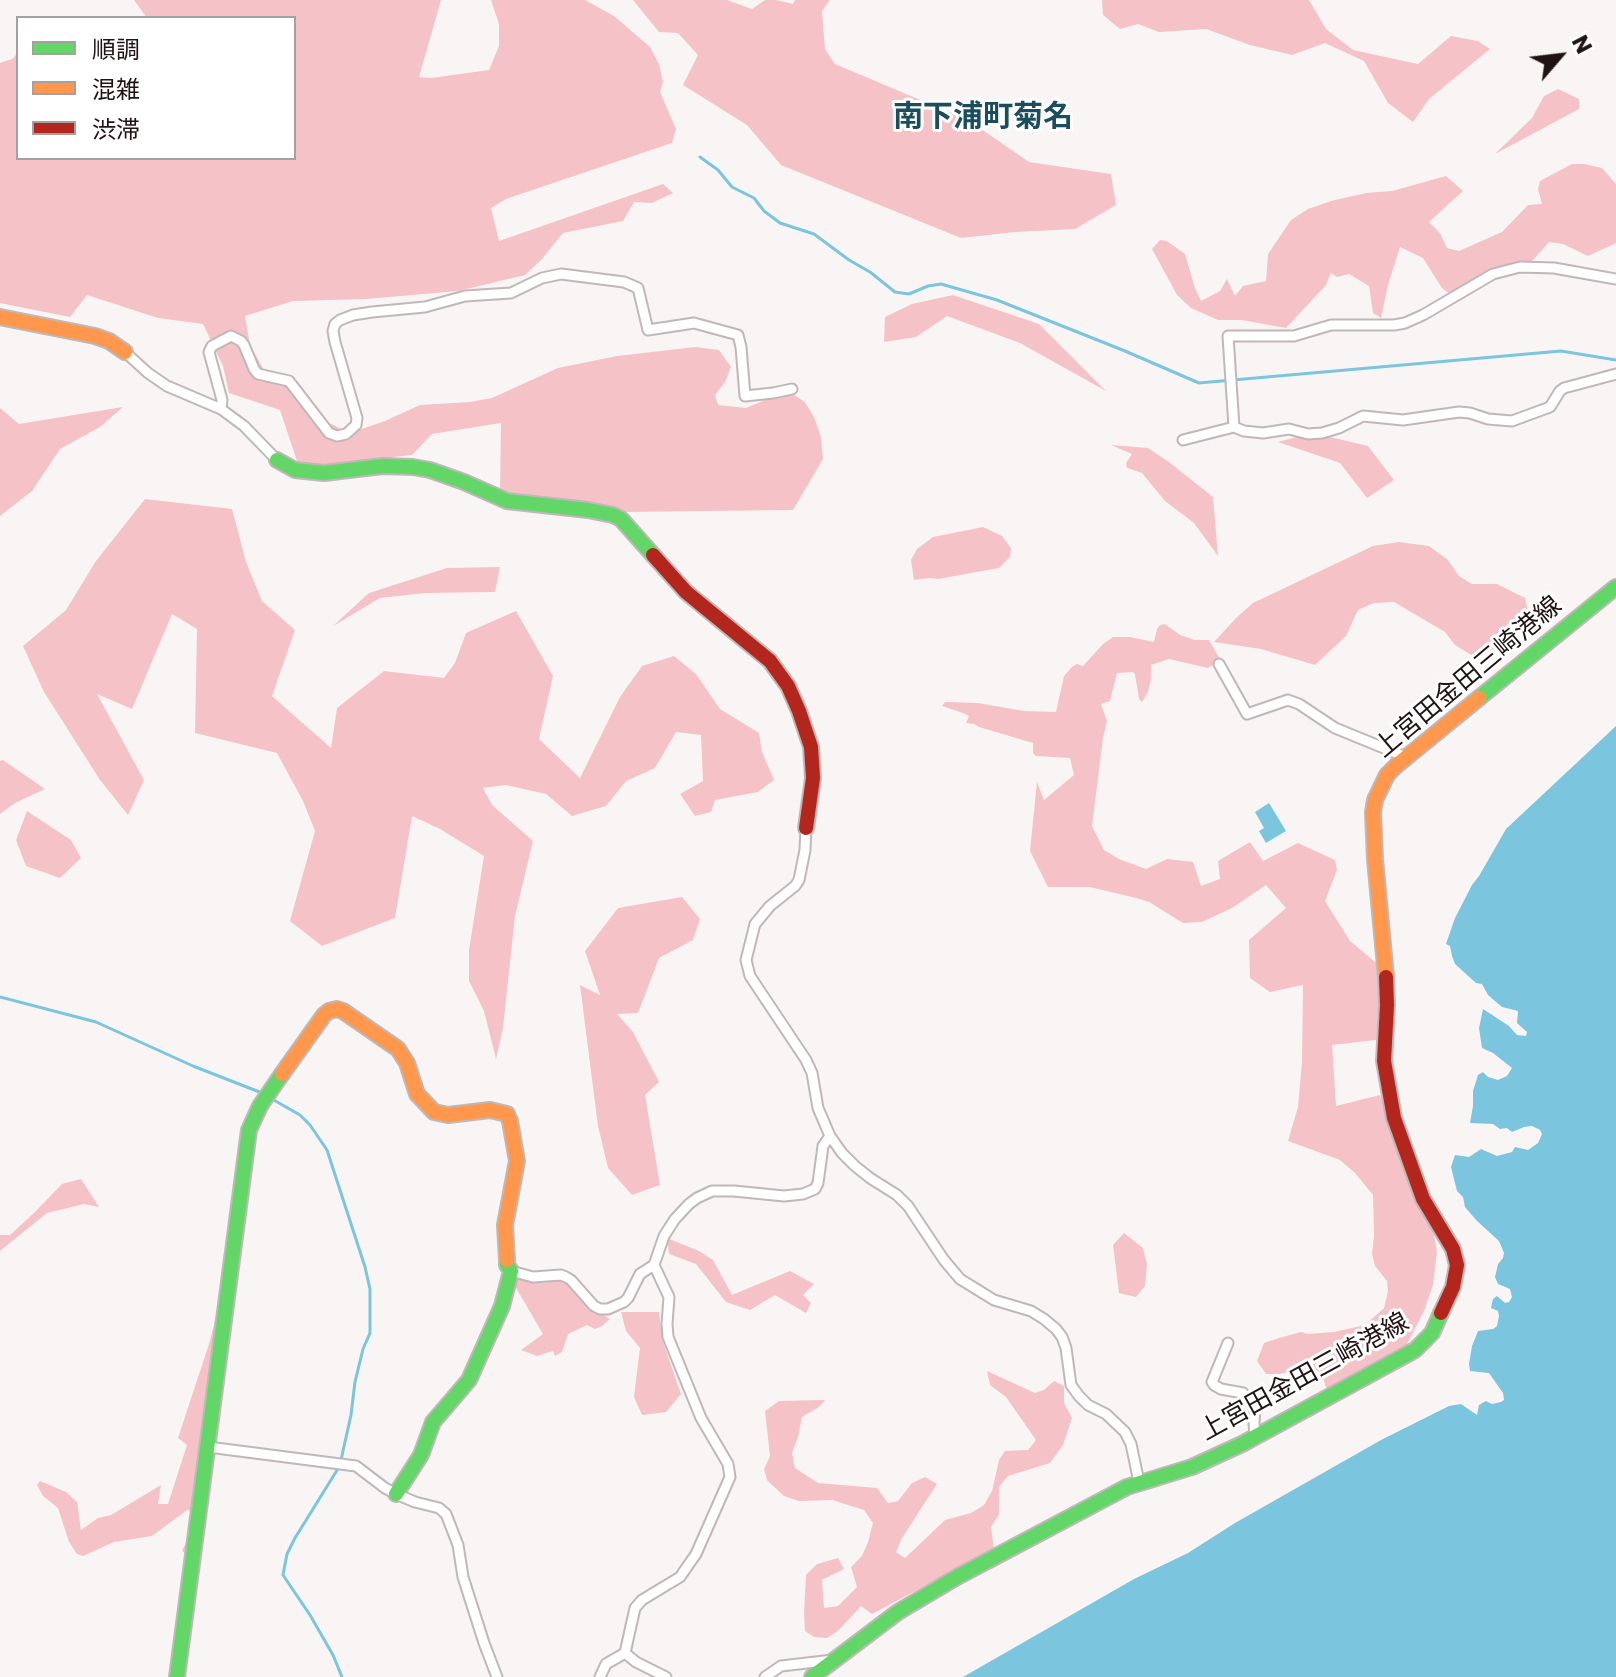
<!DOCTYPE html>
<html>
<head>
<meta charset="utf-8">
<style>
  body { margin:0 }
  #map { position:relative; width:1616px; height:1677px; overflow:hidden; background:#f9f5f5; font-family:Poppins,"Noto Sans JP",sans-serif }
  canvas { display:block }
  .legend { position:absolute; left:16px; top:16px; width:280px; height:144px; box-sizing:border-box; background:#fff; border:2px solid #a5a1a1; margin:0; padding:10px 14px; list-style:none; font-size:24px; color:#1f1314 }
  .legend li { display:flex; align-items:center; gap:16px; height:40px }
  .legend b { width:40px; border:2px solid #a5a1a1 }
  .north { position:absolute; left:1520px; top:16px; width:80px; height:80px; -webkit-text-stroke:6px #fff; paint-order:stroke; rotate:62deg; font-size:22px; font-weight:700; line-height:32px; text-align:center; color:#1f1314 }
  .north::after { content:''; display:block; margin:auto; width:28px; height:36px; background:#1f1314; clip-path:polygon(50% 0,100% 100%,50% 72%,0 100%) }
</style>
</head>
<body>
<div id="map">
<canvas width="1616" height="1677"></canvas>
<ul class="legend">
<li><b style="height:10px;background:#63d668"></b>順調</li>
<li><b style="height:10px;background:#ff974d"></b>混雑</li>
<li><b style="height:10px;background:#b3261e"></b>渋滞</li>
</ul>
<div class="north">N</div>
</div>
<script>
const g = document.querySelector('canvas').getContext('2d');
g.lineJoin = 'round';
function paint(path, color) {
  g.fillStyle = color;
  g.fill(path, 'evenodd');
}
function toPath(rows) {
  const path = new Path2D();
  for (const r of rows) {
    path.moveTo(r[0], r[1]);
    for (let i = 2; i < r.length; i += 2) path.lineTo(r[i], r[i + 1]);
  }
  return path;
}
function stroke(path, color, width, dash) {
  g.strokeStyle = color;
  g.lineWidth = width;
  g.lineCap = dash ? 'butt' : 'round';
  g.setLineDash(dash || []);
  g.stroke(path);
}
function drawText(font, color, halo, rows, align = 'center') {
  g.font = font + ' Poppins,"Noto Sans JP",sans-serif';
  g.lineWidth = 6;
  g.setLineDash([]);
  g.textBaseline = 'middle';
  g.strokeStyle = halo;
  g.fillStyle = color;
  for (const [text, x, y, turn = 0] of rows) {
    g.save();
    g.translate(x, y);
    g.rotate((+turn || 0) * Math.PI / 180);
    g.textAlign = isNaN(turn) ? turn : align;
    if (halo) g.strokeText(text, 0, 0);
    g.fillText(text, 0, 0);
    g.restore();
  }
}
paint(toPath([
  [134,0,441,0,419,77,431,78,489,70,499,46,499,24,491,0,585,0,614,16,650,47,659,64,663,82,660,92,676,129,672,143,506,199,491,208,499,241,663,184,673,193,652,203,634,202,623,221,563,233,542,259,525,275,458,291,366,299,293,301,245,316,250,345,264,370,290,376,327,422,350,433,385,421,420,405,470,402,492,398,558,368,617,356,695,347,719,350,731,367,725,382,715,395,718,405,746,408,777,395,791,393,805,402,814,417,821,437,823,459,793,510,622,512,500,493,501,423,432,434,412,455,299,467,280,410,229,393,223,366,203,324,158,318,87,295,70,317,0,303,0,63,12,59,18,53,18,158,294,158,294,18,147,18],
  [633,0,727,0,752,9,765,0,776,0,793,4,795,0,830,0,822,11,825,49,835,64,968,120,1029,162,1111,174,1116,205,1075,229,1015,232,961,238,781,165,747,125,683,85,698,55,678,33,659,32],
  [1102,0,1309,0,1326,29,1353,50,1418,64,1451,36,1478,41,1490,49,1429,99,1413,122,1388,103,1364,61,1325,43,1292,55,1250,45,1206,29,1159,32,1138,24,1120,29,1103,15],
  [1558,89,1579,99,1579,109,1495,154,1532,118,1544,96],
  [1572,164,1584,164,1602,168,1616,184,1616,243,1588,256,1563,244,1549,242,1532,261,1493,270,1450,294,1442,288,1423,258,1400,247,1388,285,1381,318,1373,313,1369,286,1349,274,1337,277,1331,273,1326,285,1286,328,1242,320,1218,320,1191,308,1177,295,1152,249,1160,240,1167,241,1185,254,1195,288,1201,301,1220,291,1227,279,1235,296,1243,286,1266,281,1268,254,1291,220,1308,209,1331,201,1366,193,1392,191,1446,176,1463,191,1429,222,1440,233,1447,248,1459,251,1502,232,1528,205,1542,204,1538,189,1540,181],
  [953,295,1039,324,1106,391,1020,343,947,316,916,337,884,342,885,317,912,304],
  [123,407,100,427,60,449,32,491,0,516,0,408,19,424],
  [1326,436,1368,446,1394,480,1367,498,1340,463,1278,442,1297,437],
  [1111,445,1148,448,1169,462,1213,497,1218,556,1194,523,1165,501,1142,473,1127,468,1126,463,1132,454],
  [145,499,232,509,246,562,262,601,295,630,272,696,331,748,337,708,384,671,444,678,455,663,466,633,516,611,553,676,539,739,580,778,620,697,642,666,674,656,696,674,720,709,759,733,762,752,774,780,758,792,715,800,711,812,695,816,680,794,703,781,701,735,676,732,655,768,626,781,606,806,572,816,546,794,506,785,483,788,492,805,533,841,515,916,503,1028,496,1059,484,1011,469,981,469,950,484,856,440,829,412,816,395,918,322,946,290,921,315,831,303,801,277,753,195,733,197,629,172,614,132,709,97,694,144,780,128,815,100,780,44,692,23,646,66,610,96,561],
  [983,527,1002,536,1011,548,1010,557,999,568,938,579,929,578,914,580,911,560,917,549,933,537],
  [1399,542,1429,546,1448,560,1459,576,1472,584,1497,584,1525,598,1531,625,1500,645,1485,654,1473,656,1455,645,1445,632,1394,602,1374,603,1358,610,1346,636,1315,665,1261,649,1214,642,1236,618,1253,603,1373,546],
  [500,567,495,592,425,593,380,598,333,626,369,593,447,568],
  [1165,624,1180,635,1195,640,1209,640,1221,661,1208,668,1169,659,1151,665,1151,679,1148,692,1142,702,1139,699,1135,674,1133,672,1117,673,1110,701,1101,704,1107,721,1103,738,1092,826,1104,850,1119,859,1146,869,1167,859,1193,862,1201,886,1220,879,1218,861,1250,842,1263,861,1298,843,1335,860,1337,870,1325,901,1350,941,1381,967,1376,1040,1332,1045,1336,1106,1380,1095,1414,1197,1434,1235,1437,1252,1433,1285,1424,1311,1405,1348,1352,1374,1334,1393,1327,1390,1321,1372,1308,1368,1280,1374,1266,1374,1257,1361,1264,1343,1279,1338,1301,1332,1308,1334,1334,1332,1365,1325,1384,1308,1388,1291,1387,1281,1375,1266,1372,1254,1374,1236,1373,1195,1355,1173,1340,1160,1288,1141,1298,1107,1302,1062,1303,985,1270,992,1250,978,1249,940,1286,908,1266,885,1232,908,1202,922,1183,923,1149,902,1136,898,1090,887,1048,887,1030,851,1037,782,1044,800,1074,775,1070,758,1036,756,1033,753,1033,743,979,727,974,724,966,723,969,716,963,713,942,706,945,702,978,703,1024,711,1056,712,1064,676,1072,667,1077,664,1083,666,1103,644,1113,637,1130,637,1154,642,1157,629,1160,625],
  [3,760,45,789,15,803,0,814,0,761],
  [27,811,71,840,81,858,60,878,26,866,16,840],
  [682,897,700,919,693,940,659,958,638,1013,617,1014,633,1032,659,1082,645,1095,660,1185,632,1195,608,1168,598,1126,580,985,600,995,585,951,618,908],
  [81,1179,99,1207,84,1204,47,1213,0,1251,0,1235,10,1235,34,1213,62,1184],
  [1124,1233,1143,1248,1147,1264,1145,1286,1136,1297,1119,1293,1113,1245],
  [667,1238,699,1251,713,1260,732,1295,790,1271,814,1284,803,1295,811,1303,806,1313,775,1295,750,1310,726,1302,696,1264,669,1254],
  [513,1277,544,1283,556,1280,564,1281,573,1289,581,1300,610,1319,602,1326,595,1329,587,1325,568,1334,562,1352,555,1356,553,1351,537,1356,521,1350,543,1334,512,1281],
  [225,1282,187,1555,182,1551,188,1538,191,1516,191,1511,187,1510,152,1536,114,1542,83,1556,77,1554,69,1542,58,1508,43,1496,37,1485,40,1481,66,1492,77,1502,81,1530,98,1518,111,1515,161,1485,158,1504,168,1504,187,1445,178,1438,209,1344],
  [621,1312,659,1312,663,1342,681,1394,666,1412,642,1415,634,1397,640,1348,626,1331],
  [987,1371,1035,1393,1044,1390,1054,1381,1064,1386,1064,1403,1072,1418,1063,1445,1050,1463,1008,1476,999,1487,999,1514,991,1527,994,1549,872,1614,861,1606,838,1631,827,1638,814,1637,805,1631,804,1613,806,1575,817,1564,838,1558,844,1569,822,1580,824,1608,838,1606,857,1587,851,1567,862,1556,868,1542,873,1523,864,1510,832,1500,799,1501,784,1496,767,1480,764,1469,770,1456,765,1411,779,1401,825,1400,819,1407,802,1417,798,1437,792,1453,795,1468,818,1483,877,1488,888,1503,898,1501,912,1483,925,1477,937,1484,902,1538,896,1552,905,1558,945,1520,971,1513,984,1505,992,1491,999,1460,1005,1451,1028,1450,1036,1440,1006,1397,990,1385]
]), '#f5c2c7');
paint(toPath([
  [1616,726,1616,1677,963,1677,1134,1579,1188,1553,1235,1523,1381,1440,1449,1406,1461,1404,1477,1415,1479,1405,1486,1401,1492,1404,1501,1402,1504,1400,1503,1393,1489,1373,1470,1371,1469,1364,1472,1346,1478,1331,1493,1329,1497,1326,1499,1316,1498,1311,1491,1308,1493,1299,1497,1296,1505,1303,1509,1302,1512,1297,1510,1289,1498,1284,1495,1277,1498,1264,1503,1258,1504,1253,1499,1241,1477,1221,1465,1207,1463,1197,1457,1191,1451,1167,1455,1155,1469,1157,1481,1149,1497,1156,1512,1152,1515,1147,1528,1150,1538,1143,1542,1134,1540,1130,1532,1126,1524,1127,1512,1132,1507,1128,1500,1129,1493,1124,1470,1123,1473,1106,1473,1091,1478,1075,1483,1072,1488,1077,1498,1080,1507,1076,1512,1068,1493,1053,1482,1048,1479,1028,1483,1009,1509,1026,1517,1035,1526,1036,1527,1032,1517,1023,1518,1011,1502,1007,1488,995,1482,984,1476,983,1455,964,1452,956,1450,946,1446,944,1455,918,1472,885,1479,876,1506,829],
  [1269,803,1286,831,1266,843,1259,831,1264,828,1255,812]
]), '#7bc5de');
stroke(toPath([
  [700,157,718,170,732,187,754,198,764,211,780,223,814,234,849,260,870,272,895,292,909,294,928,286,941,284,997,300,1125,351,1199,383,1561,351,1616,360],
  [0,997,96,1022,193,1066,262,1093],
  [272,1099,300,1115,310,1125,327,1150,365,1267,370,1289,370,1333,363,1349,355,1382,351,1415,341,1460],
  [339,1467,295,1538,287,1554,283,1575,310,1615,333,1655,342,1677]
]), '#7bc5de', 3);
const street = toPath([
  [125,352,148,373,167,386,221,409,244,426,277,460],
  [221,409,222,400,209,352,212,346,231,336,241,341,244,345,254,369,258,374,289,381,329,433,337,436,346,434,356,425,357,418,335,342,333,331,335,324,340,320,353,315,372,312,425,307,465,296,511,293,542,278,561,274,624,282,638,288,648,330,694,323,738,335,741,347,745,396,773,393,792,389],
  [1234,427,1228,336,1294,336,1331,325,1394,325,1405,323,1423,315,1493,274,1520,267,1554,268,1616,279],
  [1183,440,1234,427,1244,431,1263,433,1289,429,1308,434,1322,433,1339,428,1363,416,1403,420,1459,412,1470,413,1488,419,1512,421,1550,407,1560,391,1564,388,1616,374],
  [1219,664,1247,714,1288,700,1299,704,1335,728,1406,757],
  [806,828,805,850,799,880,795,886,770,906,755,924,746,960,750,976,806,1060,812,1073,818,1108,830,1136,842,1153,855,1166,870,1178,897,1195,908,1206,944,1260,960,1279,994,1300,1031,1311,1044,1319,1056,1329,1062,1337,1066,1348,1071,1385,1079,1396,1088,1405,1106,1414,1125,1432,1131,1444,1139,1482],
  [511,1271,533,1277,561,1275,566,1277,571,1280,594,1306,600,1309,608,1309,624,1302,628,1298,640,1274,654,1265],
  [1228,1343,1212,1382,1214,1385,1221,1389,1243,1393,1255,1408,1254,1423,1255,1437],
  [208,1447,356,1466,385,1488,396,1494,415,1502,439,1508,446,1514,458,1545,463,1577,484,1643,497,1677],
  [625,1653,635,1608,642,1600,680,1577,696,1554,730,1477,728,1464,701,1418,668,1337,667,1324,669,1297,654,1265,664,1236,675,1219,689,1204,697,1198,712,1191,734,1191,784,1196,803,1194,815,1189,818,1183,823,1146,830,1136],
  [625,1653,636,1662,666,1677],
  [600,1677,606,1664,625,1653],
  [765,1677,781,1666,833,1660]
]);
const fast = toPath([
  [277,460,295,470,324,473,383,466,413,467,430,470,464,482,507,501,588,510,613,515,621,519,653,555],
  [1479,698,1616,587],
  [396,1494,421,1455,433,1422,469,1380,502,1306,511,1271,507,1265,507,1260],
  [177,1677,249,1130,260,1106,282,1074],
  [812,1677,898,1612,957,1577,1127,1487,1192,1467,1242,1444,1415,1350,1432,1333,1441,1313]
]);
const slow = toPath([
  [0,317,95,336,109,341,125,352],
  [1386,977,1375,859,1373,812,1375,800,1387,775,1397,765,1479,698],
  [282,1074,324,1015,329,1011,337,1009,343,1011,398,1049,407,1063,417,1094,434,1112,448,1115,490,1110,507,1114,510,1121,517,1161,505,1225,507,1260]
]);
const jam = toPath([
  [653,555,686,592,770,661,788,686,799,711,811,747,813,778,806,828],
  [1386,977,1387,1005,1384,1061,1394,1118,1423,1199,1453,1249,1457,1265,1453,1287,1441,1313]
]);
stroke(street, '#c0b8b8', 13);
stroke(fast, '#c0b8b8', 18);
stroke(slow, '#c0b8b8', 18);
stroke(jam, '#c0b8b8', 18);
stroke(street, '#fefefe', 9);
stroke(fast, '#63d668', 14);
stroke(slow, '#ff974d', 14);
stroke(jam, '#b3261e', 14);
drawText('26px', '#1f1314', '#fff', [
  ["上宮田金田三崎港線",1469,678,-40],
  ["上宮田金田三崎港線",1305,1378,-29]
]);
drawText('bold 30px', '#1a4d5e', '#fff', [
  ["南下浦町菊名",983,118]
]);
</script>
</body>
</html>
